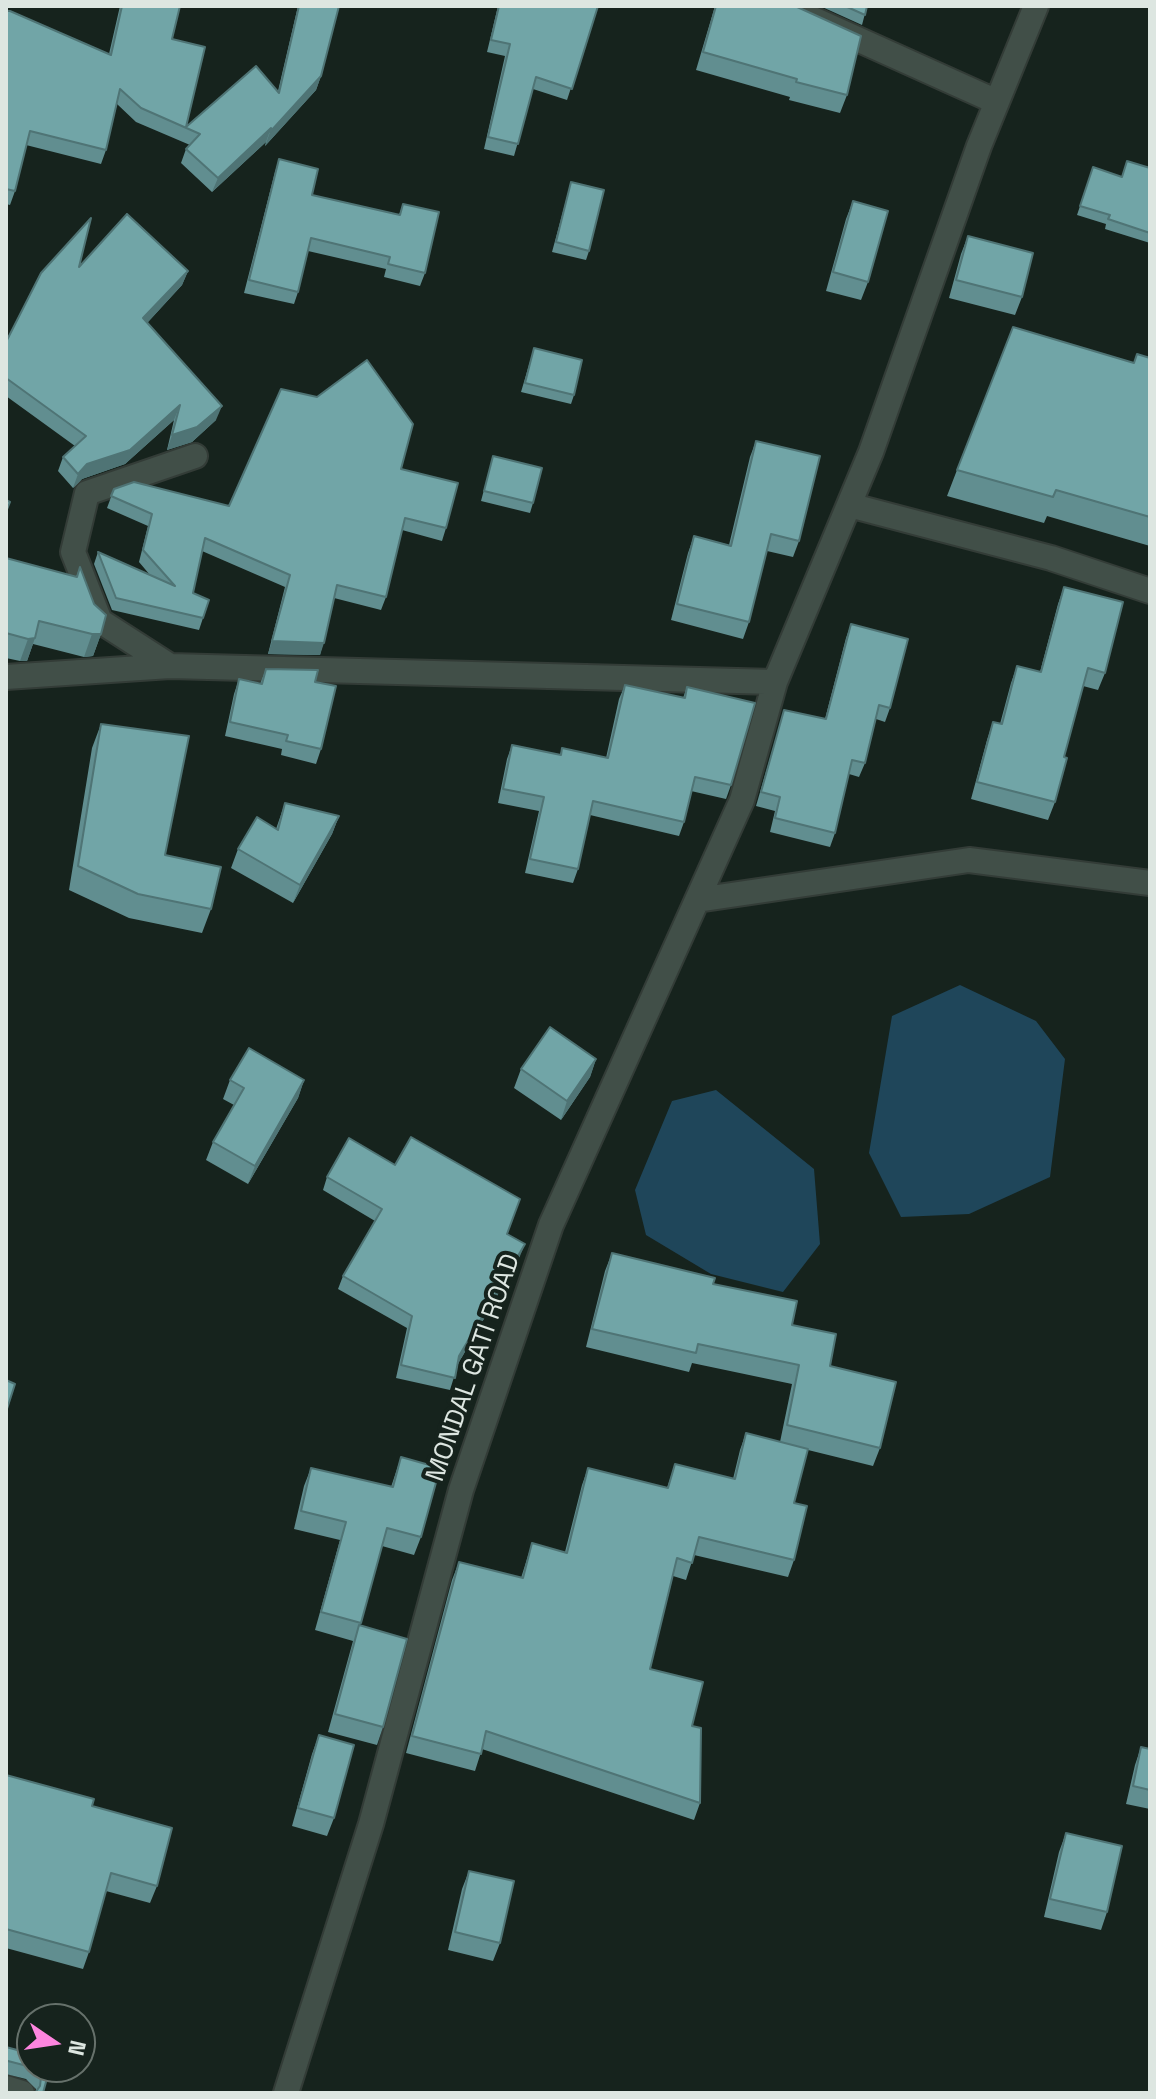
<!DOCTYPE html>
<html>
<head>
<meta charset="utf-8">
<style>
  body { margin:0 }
  #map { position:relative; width:1156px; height:2099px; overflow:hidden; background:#16231d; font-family:"Space Grotesk",sans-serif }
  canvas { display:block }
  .frame { position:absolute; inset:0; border:8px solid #dde6e1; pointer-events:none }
  .north { position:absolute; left:16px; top:2003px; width:80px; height:80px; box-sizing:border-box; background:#16231d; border:2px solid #66716b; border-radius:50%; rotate:103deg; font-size:22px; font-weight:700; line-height:32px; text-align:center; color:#dde6e1 }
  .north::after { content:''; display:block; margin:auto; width:28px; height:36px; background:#fe85df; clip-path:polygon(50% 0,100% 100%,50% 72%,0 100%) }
</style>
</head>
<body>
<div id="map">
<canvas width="1156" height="2099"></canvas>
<div class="frame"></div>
<div class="north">N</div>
</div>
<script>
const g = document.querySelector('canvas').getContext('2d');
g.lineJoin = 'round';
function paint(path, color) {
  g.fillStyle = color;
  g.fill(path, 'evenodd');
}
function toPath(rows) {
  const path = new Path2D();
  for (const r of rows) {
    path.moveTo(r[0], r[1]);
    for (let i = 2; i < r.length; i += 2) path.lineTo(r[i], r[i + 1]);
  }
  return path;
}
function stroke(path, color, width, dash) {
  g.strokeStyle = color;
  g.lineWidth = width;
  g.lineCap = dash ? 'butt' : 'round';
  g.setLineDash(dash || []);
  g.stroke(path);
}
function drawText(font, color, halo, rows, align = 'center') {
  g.font = font + ' "Space Grotesk",sans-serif';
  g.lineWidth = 8;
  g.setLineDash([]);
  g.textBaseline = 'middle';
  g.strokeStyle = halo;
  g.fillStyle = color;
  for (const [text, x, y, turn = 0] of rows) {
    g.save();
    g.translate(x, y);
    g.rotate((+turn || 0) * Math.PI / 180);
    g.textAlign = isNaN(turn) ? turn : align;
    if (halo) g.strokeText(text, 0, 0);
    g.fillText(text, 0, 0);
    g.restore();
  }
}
paint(toPath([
  [960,985,1036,1021,1065,1059,1050,1177,969,1214,901,1217,869,1153,892,1016],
  [716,1090,814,1169,820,1244,783,1292,711,1274,646,1235,635,1190,672,1101]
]), '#1f465a');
const minor = toPath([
  [784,6,997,102],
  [849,505,1051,558,1150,591],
  [170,666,100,621,73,552,87,493,195,456],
  [6,677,170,666,775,682],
  [697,900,969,860,1150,883],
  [6,2088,22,2093],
  [286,2093,371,1824,461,1490,551,1225,742,800,775,682,871,452,979,146,1036,6]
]);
stroke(minor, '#333c37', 28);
stroke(minor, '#414f48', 24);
paint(toPath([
  [120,6,180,6,172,39,186,127,278,91,298,6,339,6,321,76,316,90,265,146,266,142,212,192,181,163,186,149,190,145,136,122,117,104,106,150,101,164,26,145,15,191,10,205,6,204,6,11,109,54],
  [498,6,598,6,567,100,533,89,514,156,484,149,505,56,487,52],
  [715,6,795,6,847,95,840,113,789,100,790,97,696,70],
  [820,6,867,6,862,25],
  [279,159,312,195,399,215,403,204,425,273,420,286,384,277,386,269,308,251,298,292,294,304,244,293,275,172],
  [1093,167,1121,177,1150,168,1150,243,1105,229,1106,224,1077,215],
  [571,182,589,251,586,260,552,252],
  [853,201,868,282,861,300,826,291,846,219],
  [968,236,1022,297,1015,315,949,298,961,254],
  [79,267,188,271,182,285,147,323,216,420,192,442,167,450,174,420,125,464,82,479,73,488,58,471,63,457,75,446,6,396,6,342],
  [534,348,574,395,571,404,521,392],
  [1150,358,1150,546,1047,516,1044,523,947,496,957,470,1134,363],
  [756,441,799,541,793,557,767,551,749,622,743,639,671,620,688,553,694,536,729,545,750,457],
  [493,456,533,503,530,513,481,501],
  [401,469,446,528,442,541,402,530,386,597,381,610,334,598,320,655,268,654,285,587,202,551,193,593,209,600,199,630,112,610,94,564,98,552,150,575,139,562,148,526,107,508,114,489,229,506],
  [6,558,76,577,80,567,101,634,93,656,84,657,33,644,27,661,20,661,6,658],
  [1064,587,1105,673,1098,690,1083,686,1064,757,1055,802,1048,820,971,799,987,740,993,722,1000,724,1011,683,1017,666,1040,672,1058,604],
  [851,624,890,708,885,722,876,719,865,763,859,777,849,774,835,833,830,847,770,832,775,811,756,806,784,710,825,719,846,638],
  [266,669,315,682,321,749,316,764,281,755,282,749,225,736,234,694,239,679,260,684],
  [625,685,683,698,687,687,731,785,726,799,691,791,684,822,679,836,590,815,578,869,573,883,525,873,539,811,498,803,507,759,512,745,560,755,562,748,606,758,619,699],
  [101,724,165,855,211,909,202,933,129,918,69,890,92,748],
  [285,803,339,816,332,834,293,903,231,868,238,849,276,829],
  [596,1059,590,1077,561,1120,514,1088,521,1069],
  [230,1080,304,1080,298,1098,248,1184,206,1160,213,1142,234,1105,223,1099],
  [327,1177,507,1234,520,1256,458,1364,450,1390,396,1378,407,1328,338,1289,343,1276,375,1221,323,1190],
  [612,1253,713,1284,792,1325,830,1366,880,1448,873,1466,808,1450,794,1503,794,1560,788,1577,694,1555,686,1580,673,1576,650,1669,692,1726,700,1803,694,1820,482,1749,475,1771,406,1753,452,1580,459,1562,521,1578,532,1543,565,1552,582,1485,588,1468,667,1488,675,1464,733,1479,740,1450,746,1433,780,1442,792,1384,692,1363,689,1372,586,1347,605,1271],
  [401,1457,421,1537,414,1555,382,1546,360,1626,383,1727,377,1745,328,1732,353,1641,315,1630,340,1540,294,1529,304,1486,311,1468,391,1487],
  [319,1735,334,1818,327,1836,292,1826,312,1754],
  [1141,1747,1150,1749,1150,1809,1126,1804,1135,1765],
  [6,1775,92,1806,157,1886,150,1903,106,1891,89,1952,83,1969,6,1948],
  [1066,1833,1107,1912,1101,1930,1044,1917,1059,1852],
  [469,1871,500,1943,493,1961,448,1950,462,1889],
  [6,2047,50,2067,43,2093,36,2092,36,2089,26,2079,6,2074]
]), '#618e90');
paint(toPath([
  [321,76,316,90,265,146,270,132],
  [271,128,266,142,212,192,218,178],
  [188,271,182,285,138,333,143,318],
  [180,405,174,420,125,464,82,479,73,488,78,474,87,464],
  [222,406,216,420,192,442,167,450,172,435],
  [92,634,101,634,93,656,84,657],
  [35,638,27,661,20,661,28,639],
  [272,641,324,643,320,655,268,654],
  [339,816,332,834,293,903,300,885],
  [596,1059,590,1077,561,1120,567,1101],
  [304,1080,298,1098,248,1184,255,1166],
  [525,1244,520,1256,455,1369,459,1356]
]), '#4f7475');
const building = toPath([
  [122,6,180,6,172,39,205,47,186,127,256,66,279,93,299,6,339,6,321,76,270,132,271,128,218,178,186,149,200,134,141,108,120,89,106,150,30,131,15,191,6,189,6,11,10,11,111,55,122,6],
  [499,6,598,6,572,89,536,77,518,144,488,137,510,44,491,40,499,6],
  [716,6,795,6,861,36,847,95,796,82,797,79,703,52,716,6],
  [845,6,867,6,865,15,845,6],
  [279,159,318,169,312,195,400,215,403,204,439,212,425,273,388,264,390,257,311,238,298,292,249,280,279,159],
  [1127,161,1150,168,1150,233,1108,219,1110,215,1080,206,1093,167,1122,177,1127,161],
  [571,182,604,190,589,251,556,242,571,182],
  [853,201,888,211,868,282,833,272,853,201],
  [127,214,188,271,143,318,222,406,197,427,172,435,180,405,130,450,87,464,78,474,63,457,86,436,6,378,6,342,41,273,91,218,79,267,127,214],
  [968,236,1033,253,1022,297,956,280,968,236],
  [1013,327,1134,363,1137,354,1150,358,1150,517,1056,490,1053,497,957,470,1013,327],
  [534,348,582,360,574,395,525,383,534,348],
  [367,360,413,424,401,469,458,483,446,528,405,518,386,597,337,585,324,643,272,641,290,575,205,538,193,593,209,600,203,618,116,598,98,552,175,586,143,550,152,514,111,496,114,489,134,482,229,506,281,389,317,397,367,360],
  [756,441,820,456,799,541,771,534,749,622,677,604,694,536,731,546,756,441],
  [493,456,542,468,533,503,484,491,493,456],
  [6,500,10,502,6,512,6,500],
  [6,558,77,577,80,567,94,604,106,615,101,634,92,634,39,621,35,638,28,639,6,633,6,558],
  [1064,587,1123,602,1105,673,1088,668,1064,757,1067,758,1055,802,977,782,993,722,1002,724,1017,666,1041,672,1064,587],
  [851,624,908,639,890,708,879,705,865,763,852,760,835,833,775,818,780,797,761,792,784,710,826,719,851,624],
  [266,669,318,670,315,682,336,686,321,749,286,741,288,735,230,722,239,679,262,684,266,669],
  [625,685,685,698,687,687,755,703,731,785,695,777,684,822,593,801,578,869,530,859,544,797,503,789,512,745,561,755,562,748,608,758,625,685],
  [101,724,189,736,165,855,221,867,211,909,138,894,78,866,101,724],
  [285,803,339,816,300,885,238,849,257,817,278,830,285,803],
  [550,1027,596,1059,567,1101,521,1069,550,1027],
  [249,1048,304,1080,255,1166,213,1142,244,1088,230,1080,249,1048],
  [411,1137,520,1199,507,1234,525,1244,459,1356,455,1378,401,1365,412,1316,343,1276,382,1209,327,1177,349,1138,395,1165,411,1137],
  [612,1253,715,1278,713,1284,797,1301,792,1325,836,1334,830,1366,896,1382,880,1448,787,1425,799,1365,698,1344,696,1353,592,1329,612,1253],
  [6,1380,15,1384,6,1412,6,1380],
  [746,1433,808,1449,794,1503,807,1506,794,1560,699,1537,692,1563,677,1558,650,1669,703,1682,692,1726,701,1728,700,1803,486,1731,481,1754,412,1736,459,1562,523,1578,532,1543,567,1553,588,1468,668,1488,675,1464,735,1479,746,1433],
  [401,1457,440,1468,421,1537,387,1528,361,1623,321,1612,346,1522,301,1511,311,1468,393,1487,401,1457],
  [359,1625,407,1639,383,1727,335,1714,359,1625],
  [319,1735,354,1745,334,1818,298,1808,319,1735],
  [1141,1747,1150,1749,1150,1790,1133,1786,1141,1747],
  [6,1775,94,1799,92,1806,172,1828,157,1886,111,1873,89,1952,6,1929,6,1775],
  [1066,1833,1122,1846,1107,1912,1050,1899,1066,1833],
  [469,1871,514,1881,500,1943,455,1932,469,1871],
  [6,2047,32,2054,32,2067,50,2067,43,2093,35,2093,40,2086,41,2077,31,2067,8,2061,6,2062,6,2047]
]);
paint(building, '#71a5a7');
stroke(building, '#4f7475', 2);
drawText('26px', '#dde6e1', '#16231d', [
  ["MONDAL GATI ROAD",474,1368,-71]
]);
</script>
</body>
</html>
